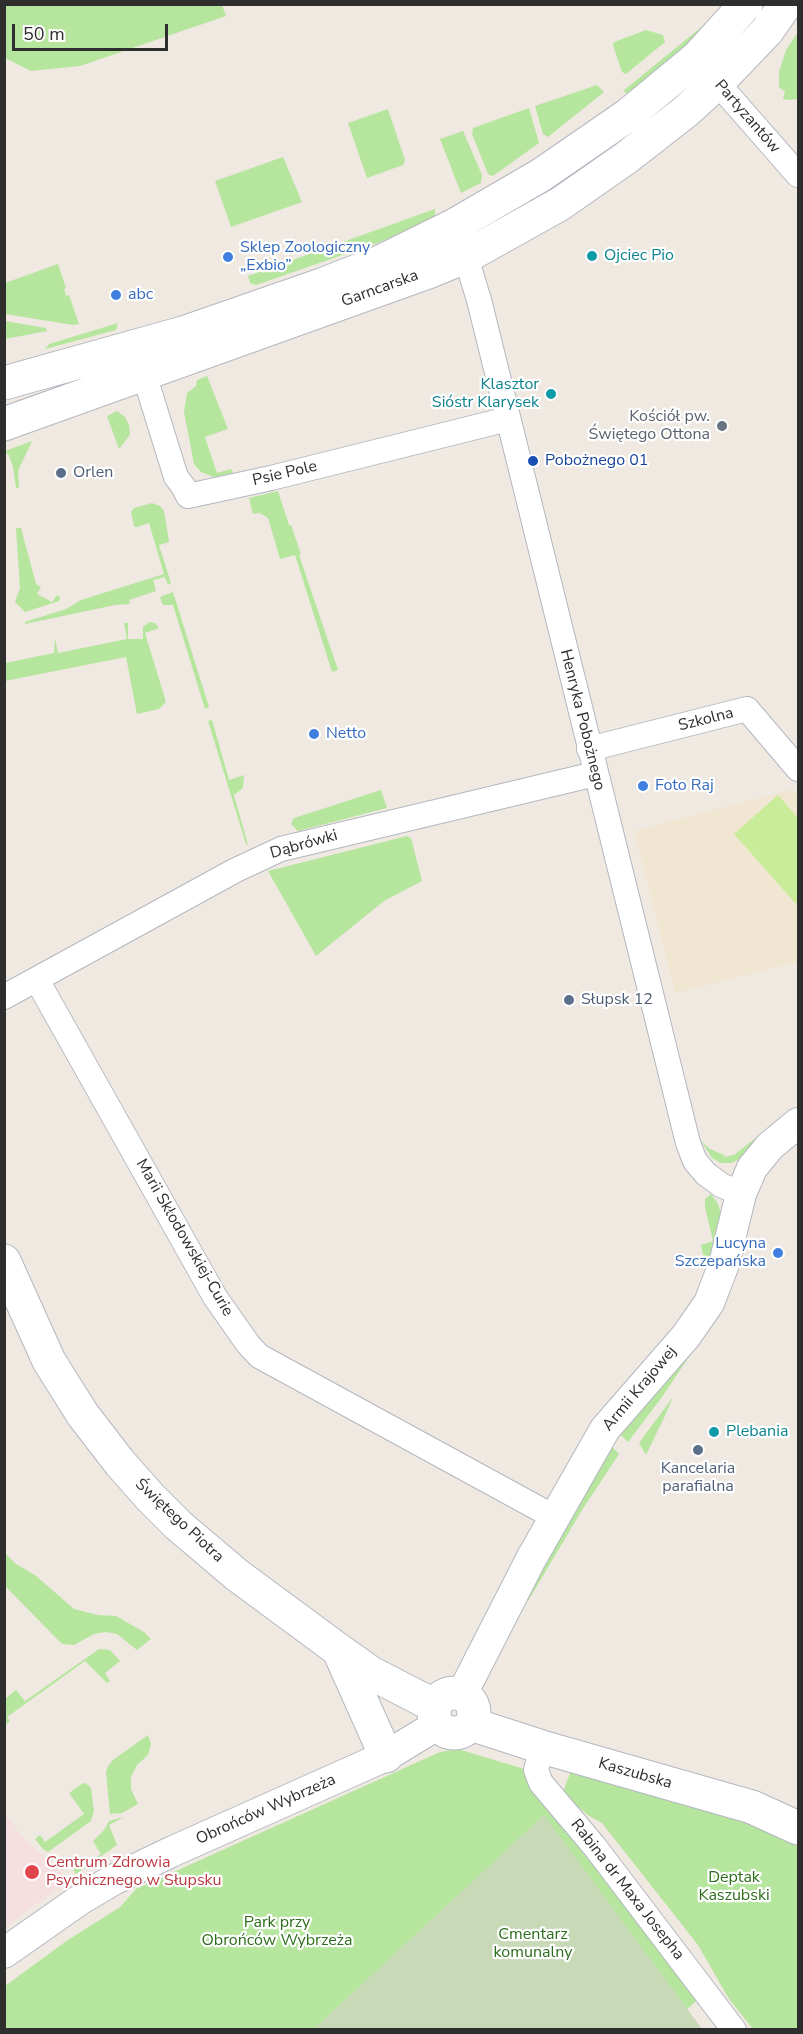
<!DOCTYPE html>
<html>
<head>
<meta charset="utf-8">
<style>
  body { margin:0 }
  #map { position:relative; width:803px; height:2034px; overflow:hidden; background:#efe9e1; font-family:"Nunito Sans",sans-serif }
  canvas { display:block }
  .frame { position:absolute; inset:0; border:6px solid #2e2e2e; pointer-events:none }
  .scale { position:absolute; left:12px; top:24px; width:156px; height:27px; box-sizing:border-box; border:3px solid #2e2e2e; border-top:0; padding-left:8px; font-size:18px; line-height:21px; white-space:nowrap; color:#2e2e2e; -webkit-text-stroke:4px #fff; paint-order:stroke }
</style>
</head>
<body>
<div id="map">
<canvas width="803" height="2034"></canvas>
<div class="frame"></div>
<div class="scale">50 m</div>
</div>
<script>
const g = document.querySelector('canvas').getContext('2d');
g.lineJoin = 'round';
function paint(path, color) {
  g.fillStyle = color;
  g.fill(path, 'evenodd');
}
function toPath(rows) {
  const path = new Path2D();
  for (const r of rows) {
    if (r.length === 3) {
      path.moveTo(r[0] + r[2], r[1]);
      path.arc(r[0], r[1], r[2], 0, 2 * Math.PI);
      continue;
    }
    path.moveTo(r[0], r[1]);
    for (let i = 2; i < r.length; i += 2) path.lineTo(r[i], r[i + 1]);
  }
  return path;
}
function stroke(path, color, width, dash) {
  g.strokeStyle = color;
  g.lineWidth = width;
  g.lineCap = dash ? 'butt' : 'round';
  g.setLineDash(dash || []);
  g.stroke(path);
}
function drawText(font, color, halo, rows, align = 'center') {
  g.font = font + ' "Nunito Sans",sans-serif';
  g.lineWidth = 4.5;
  g.setLineDash([]);
  g.textBaseline = 'middle';
  g.strokeStyle = halo;
  g.fillStyle = color;
  for (const [text, x, y, turn = 0] of rows) {
    g.save();
    g.translate(x, y);
    g.rotate((+turn || 0) * Math.PI / 180);
    g.textAlign = isNaN(turn) ? turn : align;
    if (halo) g.strokeText(text, 0, 0);
    g.fillText(text, 0, 0);
    g.restore();
  }
}
paint(toPath([
  [793,789,798,796,798,962,675,993,634,831]
]), '#f0e6d1');
paint(toPath([
  [5,1815,28,1843,53,1863,68,1881,5,1927]
]), '#f5dfe0');
paint(toPath([
  [5,4,222,5,226,16,80,66,31,71,5,58],
  [704,25,710,26,630,95,623,91],
  [646,30,663,35,665,42,626,74,622,72,613,45,614,42],
  [798,34,798,99,789,100,783,99,785,92,779,87,779,72,786,50,796,35],
  [597,85,604,92,548,137,543,134,535,106],
  [529,108,539,143,493,176,488,174,472,134,473,128],
  [388,109,405,160,403,165,367,178,348,123],
  [463,131,482,175,481,183,461,193,440,139],
  [283,157,302,202,231,227,215,181],
  [435,209,435,219,380,242,256,285,250,283,248,276],
  [58,264,66,288,64,289,66,296,69,295,79,324,73,325,5,314,5,283],
  [5,321,46,328,47,331,5,339],
  [118,323,116,330,45,349,49,344],
  [207,376,228,429,205,437,217,473,231,469,233,473,214,477,201,472,194,464,184,412,187,393,196,386,197,380],
  [117,411,125,417,129,425,130,435,119,449,107,416],
  [32,441,18,471,19,488,16,488,13,467,8,453,5,454,5,451],
  [278,491,289,525,291,525,301,554,299,555,338,670,332,672,295,555,280,559,268,518,260,513,253,514,249,498],
  [152,503,160,506,164,511,169,542,159,545,171,583,168,585,165,577,153,580,156,591,129,600,130,604,115,605,25,624,25,622,66,609,81,600,164,574,149,523,137,527,134,526,131,512,134,508],
  [16,528,21,528,36,584,41,587,37,594,52,602,57,595,60,597,59,601,25,612,15,602,20,588],
  [173,592,209,707,205,709,173,605,163,605,160,597],
  [149,622,155,623,159,628,145,633,166,702,159,709,137,714,126,657,5,681,5,663,54,653,55,638,58,653,127,639,124,623,128,623,128,639,143,639,143,627],
  [212,720,229,780,244,775,243,788,234,795,248,845,246,844,208,721],
  [381,790,387,808,298,831,291,824,294,818],
  [407,836,411,838,422,881,384,901,316,956,268,871],
  [768,1128,771,1131,741,1159,731,1163,721,1163,712,1158,701,1141,710,1149,724,1155,725,1157,734,1155],
  [711,1194,717,1202,722,1214,708,1276,701,1245,713,1241,705,1207,705,1199],
  [693,1351,662,1397,628,1442,619,1433],
  [673,1397,664,1418,646,1455,639,1443],
  [610,1445,619,1454,582,1510,528,1601,521,1598],
  [4,1552,16,1564,35,1575,74,1609,98,1615,116,1616,144,1632,151,1639,137,1650,117,1634,106,1632,94,1634,74,1645,62,1644,5,1586],
  [99,1649,110,1650,120,1661,105,1673,110,1681,107,1683,85,1661,7,1717,10,1721,5,1725,5,1699,16,1690,25,1701],
  [148,1735,151,1744,148,1755,137,1765,131,1777,131,1789,138,1804,122,1813,110,1814,106,1772,108,1766,113,1760],
  [458,1749,534,1772,550,1812,700,1998,687,2009,544,1816,314,2029,5,2030,5,1986,65,1942,120,1907,136,1889,440,1752],
  [571,1771,739,1819,798,1844,798,2029,753,2029,729,1999,698,1945,602,1823,589,1816,562,1794],
  [86,1783,91,1788,94,1811,91,1821,48,1852,43,1849,35,1839,40,1835,45,1842,84,1814,69,1793,82,1784],
  [124,1817,109,1825,117,1845,76,1874,70,1863,70,1858,76,1857,83,1866,101,1854,93,1841,104,1830,109,1821]
]), '#b6e59e');
paint(toPath([
  [544,1815,702,2029,314,2029]
]), '#c8d9b8');
paint(toPath([
  [778,795,798,818,798,902,796,904,734,834]
]), '#c9ec9a');
const minor = toPath([
  [707,71,798,175],
  [461,241,479,300,688,1143,695,1161,706,1174,721,1185,741,1194],
  [144,374,176,477,183,486,188,496,271,478,508,419],
  [589,749,747,709,798,769],
  [37,980,215,1297,248,1344,259,1356,554,1517],
  [4,997,236,870,281,849,595,774],
  [542,1747,536,1770,541,1783,595,1847,734,2030]
]);
const tertiary = toPath([
  [462,1694,531,1559,605,1429,686,1336,709,1303,724,1264,741,1194,752,1168,770,1146,798,1123],
  [4,1953,81,1899,113,1880,171,1852,386,1756,437,1725]
]);
const secondary = toPath([
  [4,383,183,333,324,284,378,263,455,225,541,175,628,115,697,58,746,4],
  [4,424,428,272,467,256,560,204,626,158,685,112,717,83,767,31,786,4],
  [4,1261,49,1361,83,1415,120,1463,151,1498,178,1525,237,1575,340,1651,371,1673,435,1706],
  [340,1653,386,1756],
  [454,1713,20],
  [471,1724,542,1747,752,1807,798,1828]
]);
stroke(minor, '#b4b7c1', 26);
stroke(tertiary, '#b4b7c1', 32);
stroke(secondary, '#b4b7c1', 35);
stroke(minor, '#fff', 24);
stroke(tertiary, '#fff', 30);
stroke(secondary, '#fff', 33);
for (const [x, y, r, color] of [
  [592,256,6,"#0f9aa8"],
  [228,257,6,"#3f7fe0"],
  [116,295,6,"#3f7fe0"],
  [551,394,6,"#0f9aa8"],
  [722,426,6,"#6b7280"],
  [533,461,6,"#1a4fb4"],
  [61,473,6,"#5c6f8a"],
  [314,734,6,"#3f7fe0"],
  [643,786,6,"#3f7fe0"],
  [569,1000,6,"#5c6f8a"],
  [778,1253,6,"#3f7fe0"],
  [714,1432,6,"#0f9aa8"],
  [698,1450,6,"#5c6f8a"],
  [32,1872,8,"#e0444e"]
]) {
  const dot = new Path2D();
  dot.arc(x, y, r, 0, 2 * Math.PI);
  g.fillStyle = color;
  g.fill(dot);
  stroke(dot, '#fff', 2);
}
drawText('16px', '#2e2e2e', '#fff', [
  ["Partyzantów",747,117,49],
  ["Garncarska",380,289,-20],
  ["Psie Pole",285,474,-13],
  ["Henryka Pobożnego",582,720,76],
  ["Szkolna",706,720,-14],
  ["Dąbrówki",304,845,-16],
  ["Marii Skłodowskiej-Curie",184,1238,60],
  ["Armii Krajowej",640,1389,-50],
  ["Świętego Piotra",179,1521,43],
  ["Kaszubska",635,1774,16],
  ["Obrońców Wybrzeża",266,1810,-24],
  ["Rabina dr Maxa Josepha",627,1890,52]
]);
drawText('16px', '#366cbe', '#fff', [
  ["Sklep Zoologiczny",240,248],
  ["„Exbio”",240,266],
  ["abc",128,295],
  ["Netto",326,734],
  ["Foto Raj",655,786],
  ["Lucyna",766,1244,"right"],
  ["Szczepańska",766,1262,"right"]
], 'left');
drawText('16px', '#0d838f', '#fff', [
  ["Ojciec Pio",604,256],
  ["Klasztor",539,385,"right"],
  ["Sióstr Klarysek",539,403,"right"],
  ["Plebania",726,1432]
], 'left');
drawText('16px', '#5b616d', '#fff', [
  ["Kościół pw.",710,417],
  ["Świętego Ottona",710,435]
], 'right');
drawText('16px', '#164399', '#fff', [
  ["Pobożnego 01",545,461]
], 'left');
drawText('16px', '#4e5e75', '#fff', [
  ["Orlen",73,473],
  ["Słupsk 12",581,1000],
  ["Kancelaria",698,1469,"center"],
  ["parafialna",698,1487,"center"]
], 'left');
drawText('16px', '#be3a42', '#fff', [
  ["Centrum Zdrowia",46,1863],
  ["Psychicznego w Słupsku",46,1881]
], 'left');
drawText('16px', '#2c6e1b', '#fff', [
  ["Deptak",734,1878],
  ["Kaszubski",734,1896],
  ["Park przy",277,1923],
  ["Obrońców Wybrzeża",277,1941],
  ["Cmentarz",533,1935],
  ["komunalny",533,1953]
]);
</script>
</body>
</html>
